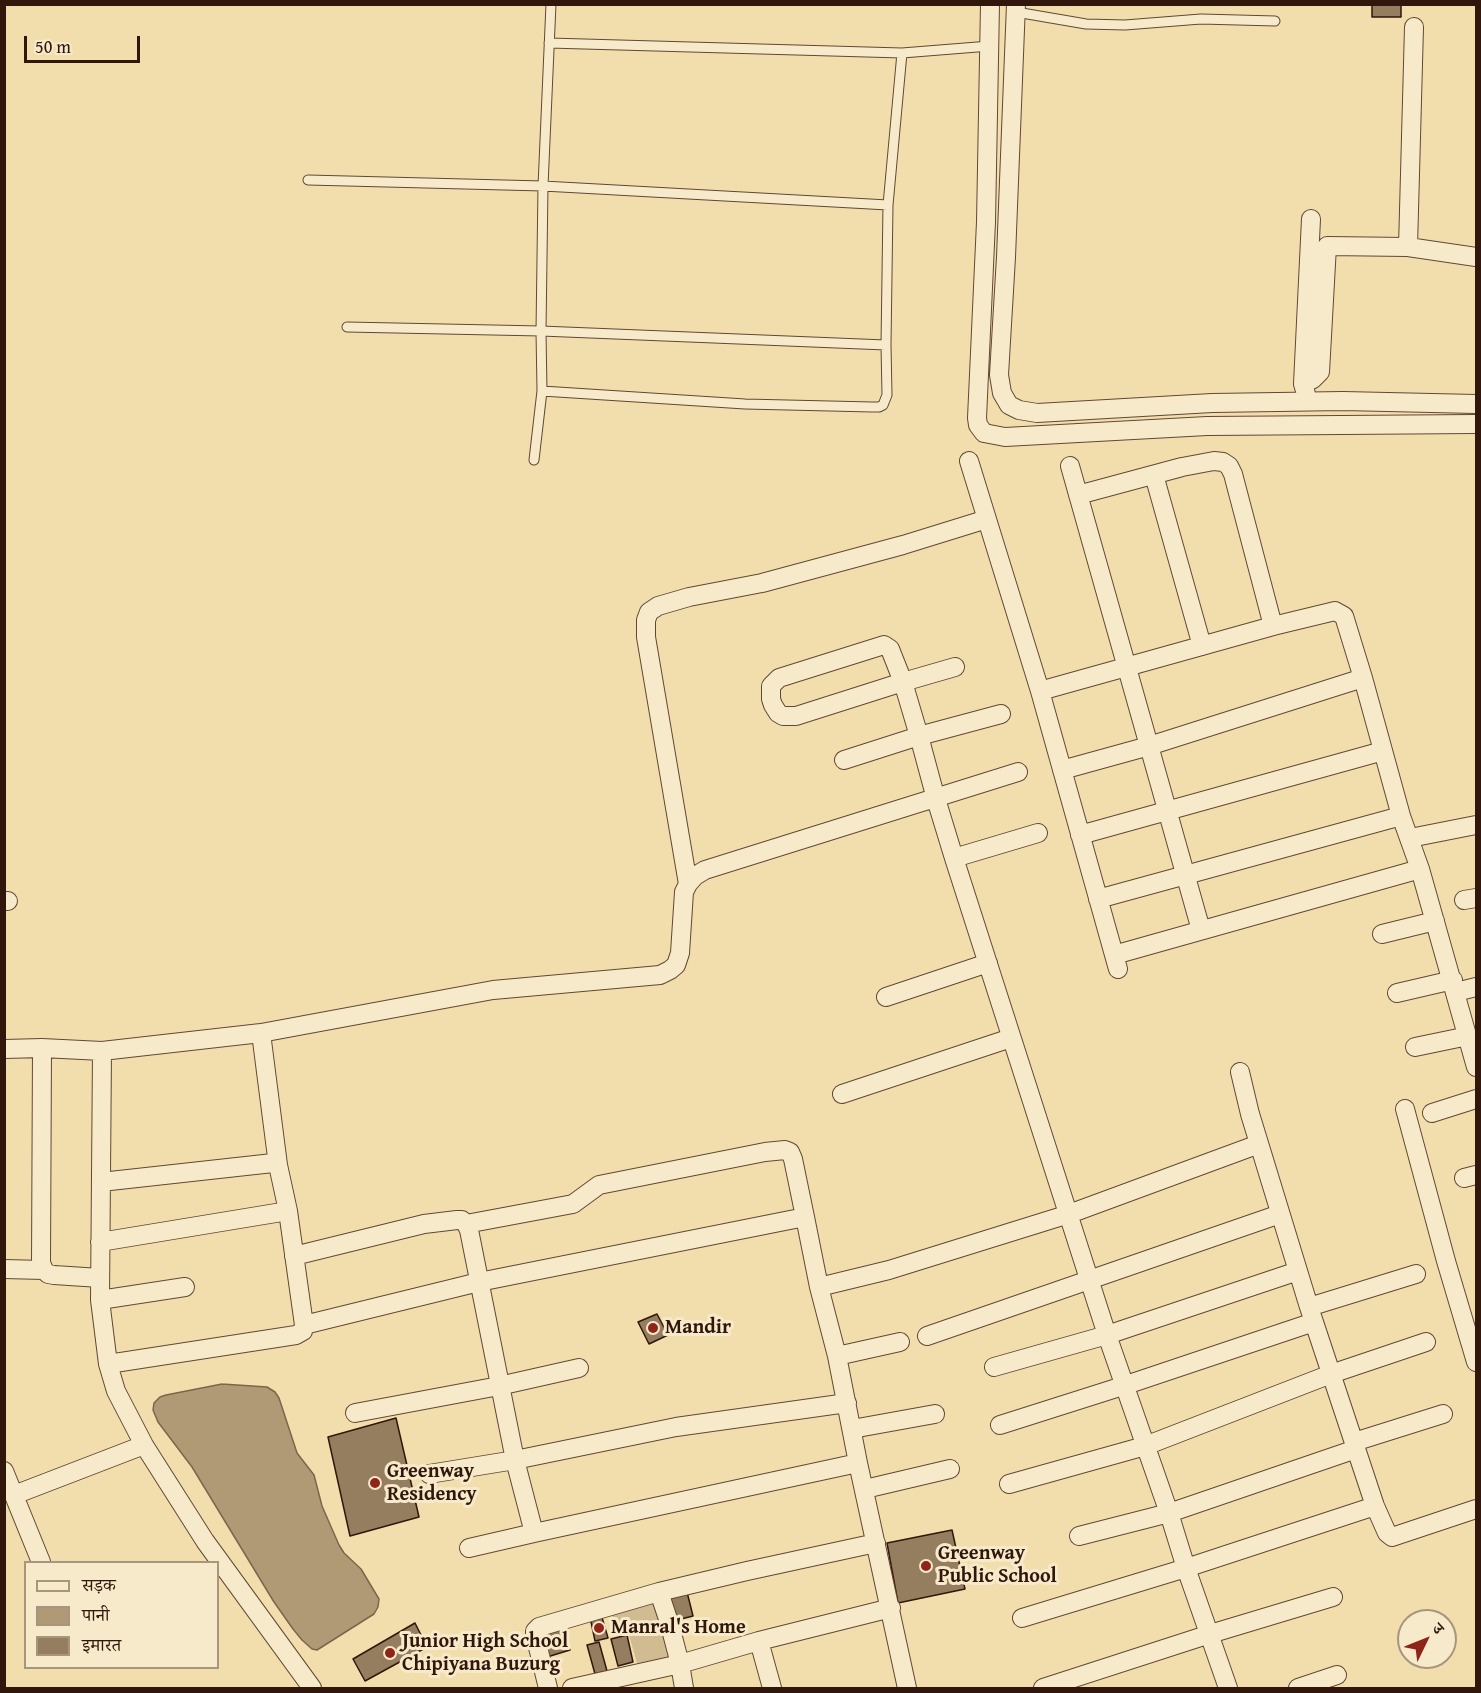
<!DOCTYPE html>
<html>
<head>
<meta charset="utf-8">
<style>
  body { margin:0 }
  #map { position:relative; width:1481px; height:1693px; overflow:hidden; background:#f2dead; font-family:"Gentium Book Plus","Noto Serif Devanagari",serif }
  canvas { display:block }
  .frame { position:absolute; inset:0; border:6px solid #31160b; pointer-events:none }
  .legend { position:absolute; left:24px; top:1561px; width:195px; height:108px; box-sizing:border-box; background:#f7eaca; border:2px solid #a8957e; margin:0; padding:8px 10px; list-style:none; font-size:18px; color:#31160b }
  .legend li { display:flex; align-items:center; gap:12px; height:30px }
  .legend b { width:30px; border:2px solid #a8957e }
  .north { position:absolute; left:1397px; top:1609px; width:60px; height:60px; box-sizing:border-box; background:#f7eaca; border:2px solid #a8957e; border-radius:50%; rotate:47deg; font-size:16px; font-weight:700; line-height:24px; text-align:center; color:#31160b }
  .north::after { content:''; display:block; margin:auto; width:21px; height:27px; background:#8f2418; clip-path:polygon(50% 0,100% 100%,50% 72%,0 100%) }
  .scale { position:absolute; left:24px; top:36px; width:116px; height:27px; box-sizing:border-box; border:3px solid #31160b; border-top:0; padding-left:8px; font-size:18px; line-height:21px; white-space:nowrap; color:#31160b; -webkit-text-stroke:4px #f7eaca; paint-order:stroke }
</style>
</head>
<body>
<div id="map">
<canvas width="1481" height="1693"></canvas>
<div class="frame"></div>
<ul class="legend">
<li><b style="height:8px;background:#f7eaca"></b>सड़क</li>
<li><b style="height:16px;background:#b09a76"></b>पानी</li>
<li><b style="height:16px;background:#957e5f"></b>इमारत</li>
</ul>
<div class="north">उ</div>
<div class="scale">50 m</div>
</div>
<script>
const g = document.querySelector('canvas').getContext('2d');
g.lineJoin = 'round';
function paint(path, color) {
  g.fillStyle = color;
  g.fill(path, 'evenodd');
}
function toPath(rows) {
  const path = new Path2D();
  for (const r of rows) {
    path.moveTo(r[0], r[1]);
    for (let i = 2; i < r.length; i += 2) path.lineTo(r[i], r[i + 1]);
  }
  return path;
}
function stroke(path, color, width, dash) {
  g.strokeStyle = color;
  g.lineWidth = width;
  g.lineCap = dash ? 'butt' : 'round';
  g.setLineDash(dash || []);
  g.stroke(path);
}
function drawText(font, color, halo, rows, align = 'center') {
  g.font = font + ' "Gentium Book Plus",serif';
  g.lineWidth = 6;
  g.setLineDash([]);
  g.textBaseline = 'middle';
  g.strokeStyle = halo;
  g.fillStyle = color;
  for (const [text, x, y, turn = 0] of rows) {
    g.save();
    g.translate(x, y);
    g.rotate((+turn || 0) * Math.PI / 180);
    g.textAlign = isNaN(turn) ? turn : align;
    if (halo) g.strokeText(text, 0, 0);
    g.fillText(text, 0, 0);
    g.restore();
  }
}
paint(toPath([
  [656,1596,673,1658,637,1663,628,1632,617,1634,611,1611]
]), '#d1bc91');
const water = toPath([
  [222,1384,267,1387,275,1392,279,1398,297,1453,314,1475,322,1506,339,1545,344,1553,361,1569,379,1599,378,1607,374,1614,317,1650,312,1649,302,1640,293,1629,274,1602,192,1467,158,1422,153,1410,154,1403,160,1397,166,1395,222,1384]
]);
paint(water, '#b09a76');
stroke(water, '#7d654b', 1.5);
const building = toPath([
  [1372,4,1401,4,1401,17,1372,17,1372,4],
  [657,1314,668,1335,649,1344,638,1322,657,1314],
  [396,1418,419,1517,350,1536,328,1437,396,1418],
  [952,1530,965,1589,898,1603,887,1543,952,1530],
  [686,1588,693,1616,669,1622,662,1594,686,1588],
  [601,1614,608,1638,595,1641,590,1617,601,1614],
  [561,1621,570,1650,547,1657,539,1627,561,1621],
  [415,1623,427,1647,365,1681,353,1659,415,1623],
  [627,1635,633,1662,618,1666,611,1639,627,1635],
  [599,1642,607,1671,595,1674,587,1645,599,1642]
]);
paint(building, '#957e5f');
stroke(building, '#31160b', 1.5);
const service = toPath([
  [1016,12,1086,24,1125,25,1201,19,1275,21],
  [549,43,902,53,990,46],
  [308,180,543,186,888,205],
  [347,327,541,331,886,345],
  [542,391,745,404,872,407,879,407,883,405,887,395,886,345,888,205,902,53],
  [534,460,542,391,541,331,543,186,551,4]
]);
const minor = toPath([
  [990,4,986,222,977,418,978,425,984,433,1005,437,1207,426,1476,424],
  [1016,4,1006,257,999,375,1002,393,1009,405,1019,410,1037,413,1212,403,1343,401,1476,404],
  [1408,247,1414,27],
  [1303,384,1313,379,1320,372,1327,246,1408,247,1476,257],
  [1306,394,1303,384,1311,219],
  [969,461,1040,691,1273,626,1335,611,1344,616,1363,678,1401,816,1420,869,1476,1067],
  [1070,466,1201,930],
  [1154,475,1202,646],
  [1078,495,1182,467,1214,461,1223,462,1229,466,1233,474,1273,626],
  [955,667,903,682,796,716,783,716,778,713,773,705,771,699,771,686,779,678,884,645,890,649,903,682,919,736,936,799,954,858,1107,1335,1169,1513,1186,1568,1228,1688],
  [1040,691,1118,969],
  [844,760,919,736,1001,714],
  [1062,770,1149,746,1363,678],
  [1080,835,1383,751],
  [1410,838,1476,825],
  [954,858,1038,833],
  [688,884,646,637,646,620,649,612,658,606,689,597,762,583,903,545,987,519],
  [1098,899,1401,816],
  [1464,900,1476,898],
  [4,901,8,901],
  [1382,934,1435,921],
  [1114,955,1420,869],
  [1456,992,1476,987],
  [1397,993,1453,980],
  [886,997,988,963],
  [261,1033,278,1165],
  [1415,1047,1468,1036],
  [42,1048,102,1051,261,1033,493,990,660,975,670,970,676,965,680,953,684,892,688,884,695,876,705,870,1018,772],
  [4,1049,42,1048,41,1263,44,1270,48,1274,54,1275,100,1278],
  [102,1051,100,1300,108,1364,116,1391,144,1445,205,1541,312,1688],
  [1240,1072,1250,1114,1309,1307,1375,1506,1387,1533,1392,1537,1476,1509],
  [842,1094,1011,1038],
  [1405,1109,1446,1261,1476,1362],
  [1432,1113,1476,1099],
  [1464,1178,1476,1175],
  [101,1182,273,1163,278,1165,288,1211,304,1325,303,1331,296,1335,108,1364],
  [466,1224,573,1204,599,1185,765,1152,785,1150,790,1152,793,1159,805,1217],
  [100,1242,288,1211],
  [294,1256,424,1224,457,1220,462,1220,466,1224,469,1230,515,1460,534,1533,858,1463],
  [4,1269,44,1270],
  [819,1287,889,1270,1069,1214,1259,1144],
  [100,1300,185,1287],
  [1309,1307,1416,1274],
  [304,1325,479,1282,805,1217,819,1287,837,1356,858,1463,907,1688],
  [927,1336,1280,1214],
  [837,1356,900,1342],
  [994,1367,1107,1335,1298,1271],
  [355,1413,499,1386,579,1368],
  [1000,1425,1126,1385,1314,1322],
  [852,1429,935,1414],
  [1354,1442,1443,1414],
  [4,1471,41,1562],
  [429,1474,515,1460,676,1427,847,1403],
  [1009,1484,1145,1446,1331,1374,1426,1342],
  [865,1489,950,1469],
  [14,1495,144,1445],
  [1079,1536,1169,1513,1356,1449],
  [469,1548,534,1533],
  [659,1592,669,1622,680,1664,684,1688],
  [1022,1618,1186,1568,1375,1506],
  [759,1641,772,1688],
  [548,1688,535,1635,535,1631,539,1627,659,1592,747,1571,876,1543],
  [572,1688,680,1664,759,1641,891,1608],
  [1043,1688,1210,1634,1333,1597],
  [1298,1688,1337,1675]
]);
stroke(service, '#614834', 11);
stroke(minor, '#614834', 20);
stroke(service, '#f7eaca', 9);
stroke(minor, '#f7eaca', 18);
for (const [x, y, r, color] of [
  [653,1328,6,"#8f2418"],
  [375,1483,6,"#8f2418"],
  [926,1566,6,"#8f2418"],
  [599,1628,6,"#8f2418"],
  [390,1653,6,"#8f2418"]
]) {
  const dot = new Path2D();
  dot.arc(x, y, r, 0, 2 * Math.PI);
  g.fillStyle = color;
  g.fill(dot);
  stroke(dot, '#f7eaca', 2);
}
drawText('bold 20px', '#31160b', '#f7eaca', [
  ["Mandir",665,1328],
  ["Greenway",387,1472],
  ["Residency",387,1495],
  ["Greenway",938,1554],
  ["Public School",938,1577],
  ["Manral's Home",611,1628],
  ["Junior High School",402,1642],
  ["Chipiyana Buzurg",402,1665]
], 'left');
</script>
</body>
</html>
